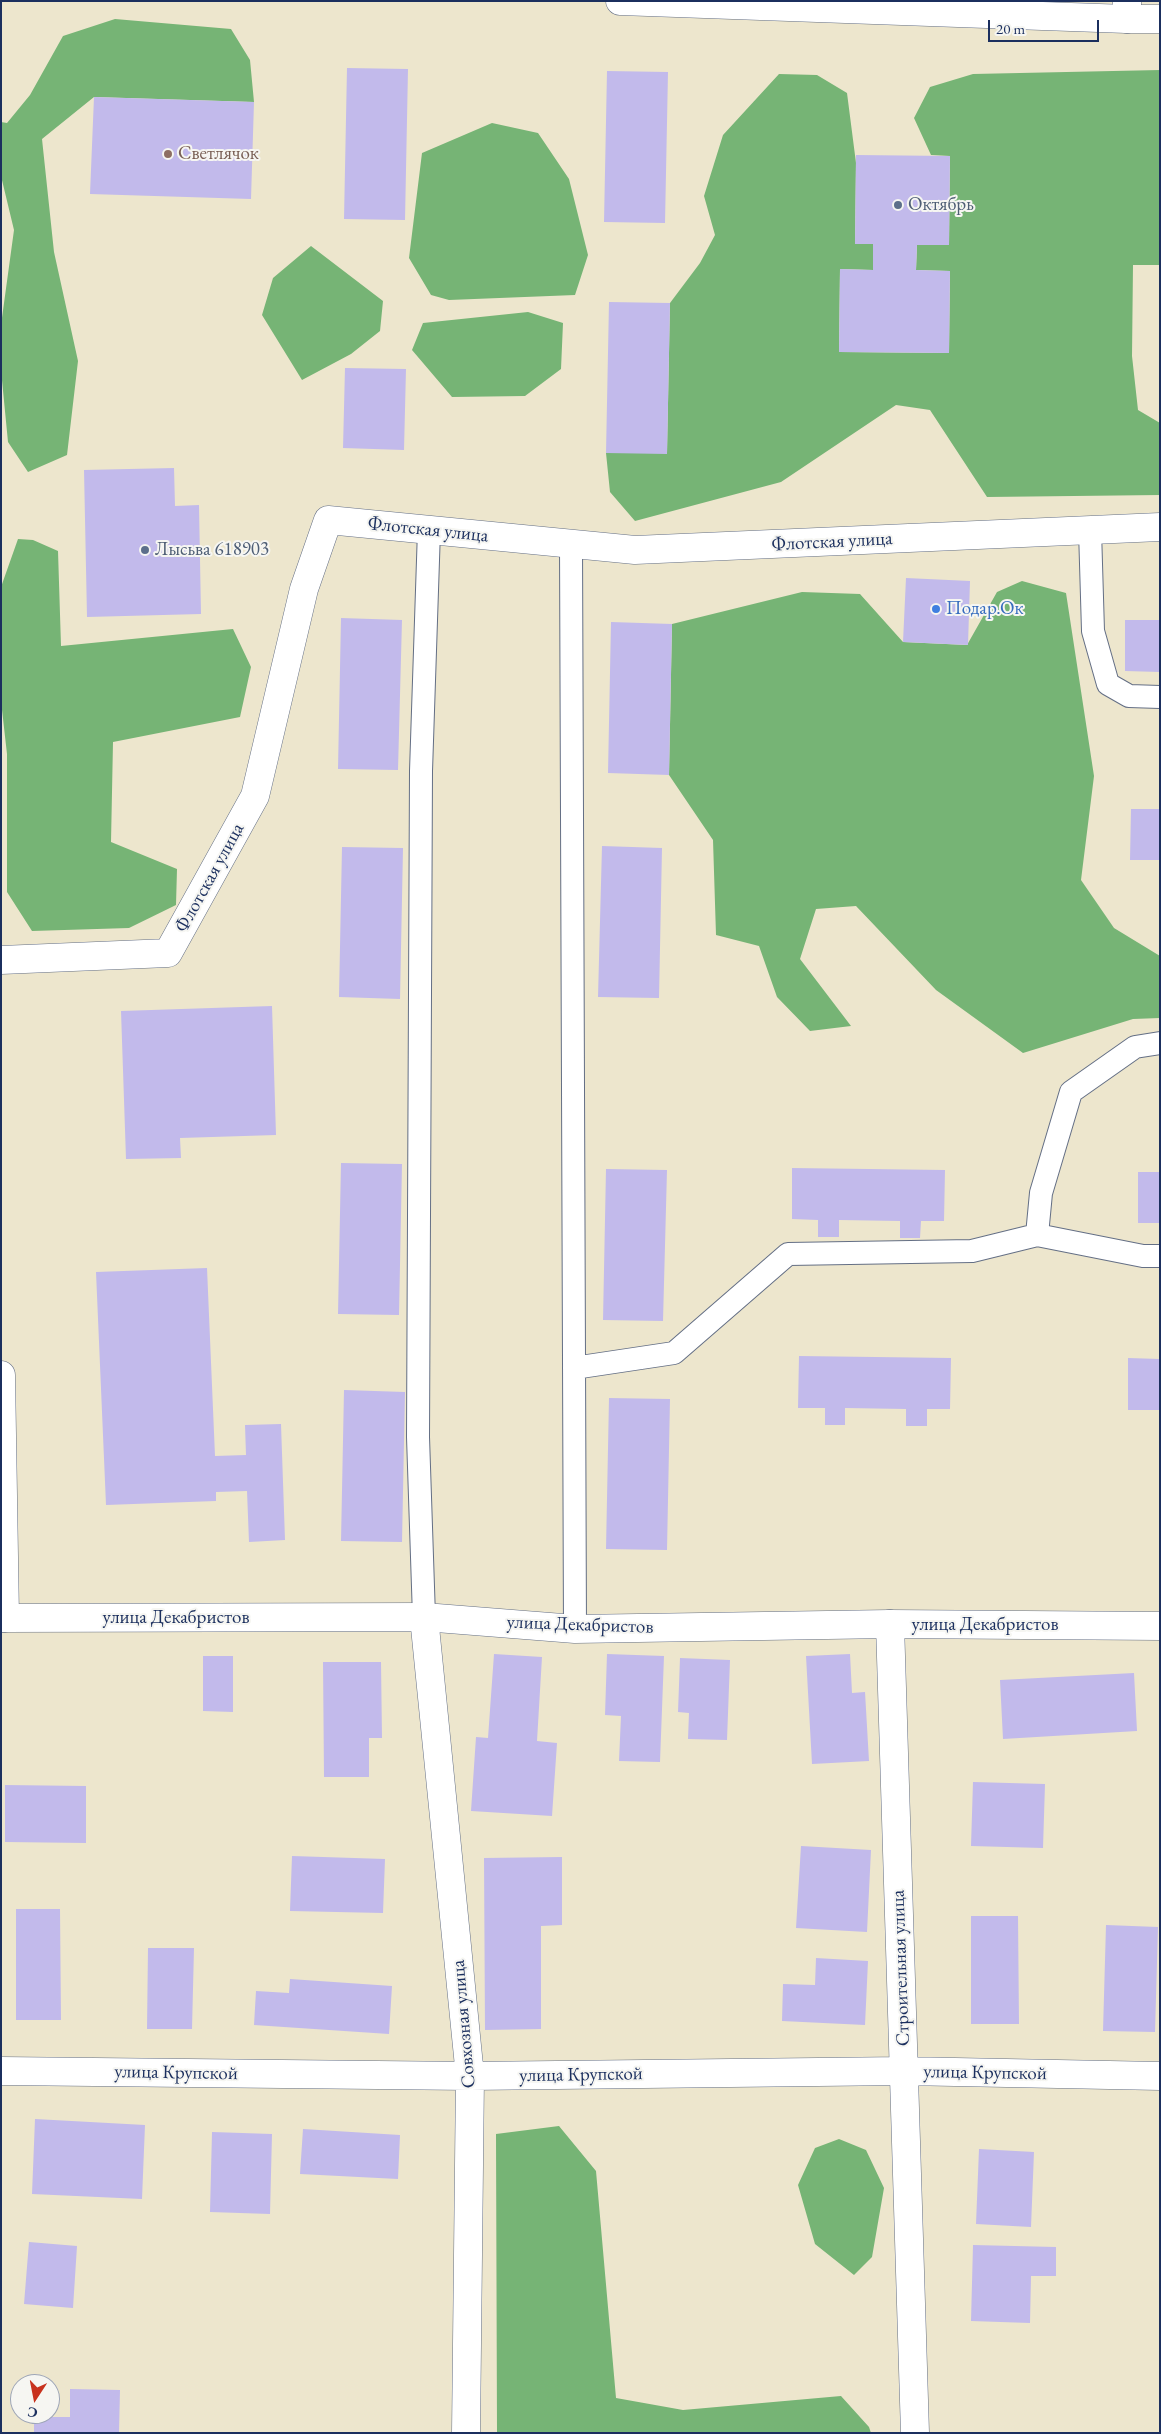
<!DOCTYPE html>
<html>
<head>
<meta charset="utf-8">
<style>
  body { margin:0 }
  #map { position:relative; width:1161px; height:2434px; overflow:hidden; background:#ede6cd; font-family:"EB Garamond",serif }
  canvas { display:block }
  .frame { position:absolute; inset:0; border:2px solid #1b2f5e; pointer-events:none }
  .north { position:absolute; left:10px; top:2374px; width:50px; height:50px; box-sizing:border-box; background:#f6f6f2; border:1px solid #9ea6b7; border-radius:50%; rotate:191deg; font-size:14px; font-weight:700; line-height:20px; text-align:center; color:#1b2f5e }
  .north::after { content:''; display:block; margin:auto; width:18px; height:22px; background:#c8321e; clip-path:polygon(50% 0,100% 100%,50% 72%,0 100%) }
  .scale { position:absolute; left:988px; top:20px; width:111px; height:22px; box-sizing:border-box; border:2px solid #1b2f5e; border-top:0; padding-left:6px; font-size:15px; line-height:18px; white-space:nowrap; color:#1b2f5e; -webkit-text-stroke:4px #f6f6f2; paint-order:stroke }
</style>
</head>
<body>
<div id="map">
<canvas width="1161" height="2434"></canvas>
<div class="frame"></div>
<div class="north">С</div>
<div class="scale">20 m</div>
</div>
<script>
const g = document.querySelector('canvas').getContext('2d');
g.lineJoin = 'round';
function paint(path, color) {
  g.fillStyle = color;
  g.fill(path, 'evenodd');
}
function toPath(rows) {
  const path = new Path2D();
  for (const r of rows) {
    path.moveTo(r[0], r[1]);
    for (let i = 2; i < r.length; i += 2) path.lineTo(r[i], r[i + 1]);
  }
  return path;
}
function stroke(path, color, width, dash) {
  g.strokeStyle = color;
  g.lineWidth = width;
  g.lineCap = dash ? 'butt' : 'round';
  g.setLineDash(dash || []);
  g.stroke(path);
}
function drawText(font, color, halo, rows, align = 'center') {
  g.font = font + ' "EB Garamond",serif';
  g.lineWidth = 4;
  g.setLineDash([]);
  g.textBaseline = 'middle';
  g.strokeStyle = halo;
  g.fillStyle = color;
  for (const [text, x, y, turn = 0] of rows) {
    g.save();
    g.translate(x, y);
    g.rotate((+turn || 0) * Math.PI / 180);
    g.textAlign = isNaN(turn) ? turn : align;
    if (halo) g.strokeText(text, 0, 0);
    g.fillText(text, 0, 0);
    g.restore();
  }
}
paint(toPath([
  [115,19,231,29,250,60,254,102,94,97,42,139,54,252,78,361,67,455,28,472,8,442,1,370,1,325,14,230,1,176,1,122,7,123,30,95,63,36],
  [1160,70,1160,265,1133,265,1132,356,1138,410,1160,423,1160,495,987,497,930,410,896,405,781,482,635,521,610,492,606,453,667,453,670,303,700,263,715,235,704,196,723,135,779,74,817,75,847,93,856,163,855,244,873,244,873,270,840,269,839,352,949,353,950,271,916,270,917,245,949,245,950,156,931,155,914,118,930,87,973,74],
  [492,123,538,133,569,179,588,255,575,295,449,300,431,295,409,258,422,153],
  [311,246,383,301,380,331,351,354,302,380,262,315,273,278],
  [528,312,563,323,561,369,525,396,452,397,412,350,423,323],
  [18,539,33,540,58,551,61,646,233,629,251,667,240,717,113,742,111,842,177,869,176,905,129,928,32,931,7,892,7,754,1,701,1,587],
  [1022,581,1066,593,1094,776,1081,880,1114,928,1160,956,1160,1018,1133,1019,1023,1053,936,990,856,906,816,909,800,959,851,1026,810,1031,777,997,759,946,716,935,713,840,669,775,672,624,802,592,860,594,903,642,967,645,997,592],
  [559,2126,596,2171,616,2398,683,2410,841,2396,869,2427,871,2433,497,2433,496,2134],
  [839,2139,866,2150,884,2188,872,2257,854,2275,815,2244,798,2185,815,2148]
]), '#76b475');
paint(toPath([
  [347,68,408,69,405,220,344,219],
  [607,71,668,72,665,223,604,222],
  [94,97,254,102,251,199,90,194],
  [856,155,950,156,949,245,917,245,916,270,950,271,949,353,839,352,840,269,873,270,873,244,855,244],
  [609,302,670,303,667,454,606,453],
  [345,368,406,369,404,450,343,448],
  [174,468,175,506,199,505,201,614,87,617,84,470],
  [906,578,970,581,968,645,903,642],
  [341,618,402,620,398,770,338,769],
  [1125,620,1160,620,1160,672,1125,671],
  [611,622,672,624,669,775,608,773],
  [1131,809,1160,809,1160,860,1130,860],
  [602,846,662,848,659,998,598,997],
  [342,847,403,848,400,999,339,997],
  [272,1006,276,1135,180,1138,181,1158,126,1159,121,1011],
  [341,1163,402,1164,399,1315,338,1314],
  [792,1168,945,1170,944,1221,921,1221,920,1238,900,1238,900,1221,839,1220,839,1237,818,1237,818,1220,792,1219],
  [606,1169,667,1170,663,1321,603,1320],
  [1138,1172,1160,1172,1160,1223,1138,1223],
  [207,1268,215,1456,246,1455,245,1425,281,1424,285,1540,249,1542,247,1491,216,1492,216,1501,106,1505,96,1272],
  [799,1356,951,1358,950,1409,927,1409,927,1426,906,1426,906,1409,845,1408,845,1425,825,1425,825,1408,798,1408],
  [1128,1358,1160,1359,1160,1410,1128,1410],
  [344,1390,405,1392,402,1542,341,1541],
  [609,1398,670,1399,667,1550,606,1549],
  [494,1654,542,1657,537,1741,557,1743,552,1816,471,1811,476,1737,488,1738],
  [607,1654,664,1656,660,1762,619,1761,621,1716,605,1715],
  [850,1654,852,1693,865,1692,869,1761,812,1764,806,1656],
  [203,1656,233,1656,233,1712,203,1711],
  [680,1658,730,1660,727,1740,688,1739,689,1713,678,1712],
  [323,1662,381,1662,382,1738,369,1738,369,1777,324,1777],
  [1134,1673,1137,1731,1003,1739,1000,1680],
  [973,1782,1045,1784,1043,1848,971,1846],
  [5,1785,86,1786,86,1843,5,1842],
  [801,1846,871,1850,867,1932,796,1928],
  [292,1856,385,1859,383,1913,290,1911],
  [562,1857,562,1925,541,1926,541,2029,485,2030,484,1858],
  [16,1909,60,1909,61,2020,16,2020],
  [971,1916,1018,1916,1019,2024,971,2024],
  [1106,1925,1158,1927,1155,2032,1103,2031],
  [148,1948,194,1948,192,2029,147,2029],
  [816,1958,868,1961,865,2025,782,2021,783,1984,815,1985],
  [290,1979,392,1986,389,2034,254,2025,256,1991,289,1993],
  [35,2119,145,2125,142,2199,32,2194],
  [303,2129,400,2135,398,2179,300,2174],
  [212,2132,272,2134,270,2214,210,2212],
  [979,2149,1034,2152,1031,2227,976,2224],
  [29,2242,77,2246,73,2308,24,2304],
  [973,2245,1056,2247,1056,2276,1031,2276,1030,2323,971,2321],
  [70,2389,120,2390,119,2433,34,2433,34,2417,70,2417]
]), '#c2baeb');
const lane = toPath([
  [1090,530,1093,631,1108,684,1129,696,1160,697],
  [571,544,575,1629],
  [1037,1235,1041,1193,1071,1092,1135,1047,1160,1043],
  [574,1368,674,1353,788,1254,972,1251,1037,1235,1143,1256,1160,1256],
  [424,1617,418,1437,421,771,429,530]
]);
const street = toPath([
  [620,1,1127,19],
  [1,960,168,953,255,796,304,589,328,520,635,550,1160,527],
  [1,1375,5,1618],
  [424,1617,470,2076,466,2433],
  [890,1624,915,2433],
  [1,2071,470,2076,904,2071,1160,2076]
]);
const secondary = toPath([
  [1127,1,1127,19,1160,19],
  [1,1618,424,1617,575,1629,890,1624,1160,1626]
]);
stroke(lane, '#646f85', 24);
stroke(street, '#646f85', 29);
stroke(secondary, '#646f85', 29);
stroke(lane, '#fff', 22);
stroke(street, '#fff', 28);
stroke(secondary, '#fff', 28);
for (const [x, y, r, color] of [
  [168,154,5,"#8d6e63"],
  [898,205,5,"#5c6f8a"],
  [145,550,5,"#5c6f8a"],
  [936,609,5,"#3f7fe0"]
]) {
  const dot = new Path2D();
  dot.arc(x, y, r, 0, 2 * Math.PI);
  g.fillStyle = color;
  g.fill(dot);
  stroke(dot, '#f6f6f2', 2);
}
drawText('19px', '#785e54', '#f6f6f2', [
  ["Светлячок",178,154]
], 'left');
drawText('19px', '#4e5e75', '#f6f6f2', [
  ["Октябрь",908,205],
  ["Лысьва 618903",155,550]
], 'left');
drawText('19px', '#1b2f5e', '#f6f6f2', [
  ["Флотская улица",428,530,6],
  ["Флотская улица",832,542,-3],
  ["Флотская улица",210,878,-61],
  ["улица Декабристов",176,1618],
  ["улица Декабристов",580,1625,2],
  ["улица Декабристов",985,1625],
  ["Строительная улица",901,1968,-92],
  ["Совхозная улица",464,2024,-95],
  ["улица Крупской",176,2073,1],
  ["улица Крупской",985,2073,1],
  ["улица Крупской",581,2075,-1]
]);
drawText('19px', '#366cbe', '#f6f6f2', [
  ["Подар.Ок",946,609]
], 'left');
</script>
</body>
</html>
